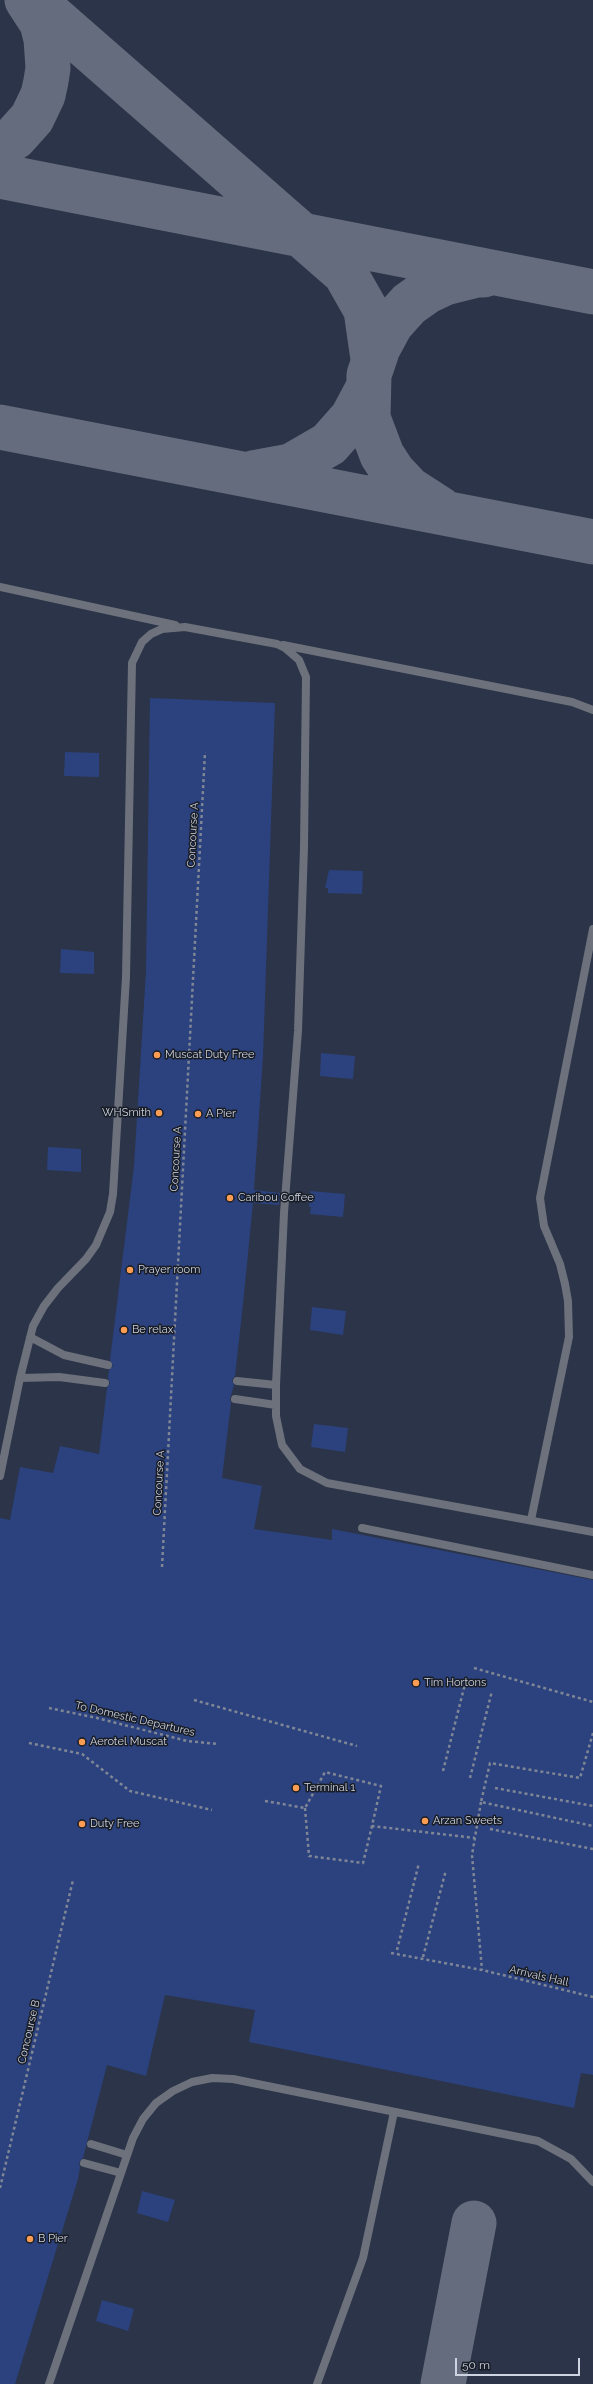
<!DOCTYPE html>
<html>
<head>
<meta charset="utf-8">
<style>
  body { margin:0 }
  #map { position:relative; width:593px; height:2384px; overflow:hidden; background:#2b3448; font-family:Raleway,sans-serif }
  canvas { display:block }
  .scale { position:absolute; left:455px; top:2358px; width:125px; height:18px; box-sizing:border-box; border:2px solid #cdd3e0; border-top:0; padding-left:5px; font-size:12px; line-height:14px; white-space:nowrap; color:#cdd3e0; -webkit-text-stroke:3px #181c25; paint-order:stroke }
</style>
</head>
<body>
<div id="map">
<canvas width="593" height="2384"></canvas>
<div class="scale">50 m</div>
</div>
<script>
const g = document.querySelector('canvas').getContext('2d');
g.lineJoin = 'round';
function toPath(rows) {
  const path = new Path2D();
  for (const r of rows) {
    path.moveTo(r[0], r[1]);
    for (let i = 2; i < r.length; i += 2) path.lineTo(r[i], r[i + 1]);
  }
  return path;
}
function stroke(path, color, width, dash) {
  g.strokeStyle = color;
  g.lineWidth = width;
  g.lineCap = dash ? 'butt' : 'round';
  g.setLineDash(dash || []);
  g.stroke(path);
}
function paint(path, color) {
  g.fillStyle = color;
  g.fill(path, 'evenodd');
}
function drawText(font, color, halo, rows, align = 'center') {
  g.font = font + ' Raleway,sans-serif';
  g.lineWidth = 3;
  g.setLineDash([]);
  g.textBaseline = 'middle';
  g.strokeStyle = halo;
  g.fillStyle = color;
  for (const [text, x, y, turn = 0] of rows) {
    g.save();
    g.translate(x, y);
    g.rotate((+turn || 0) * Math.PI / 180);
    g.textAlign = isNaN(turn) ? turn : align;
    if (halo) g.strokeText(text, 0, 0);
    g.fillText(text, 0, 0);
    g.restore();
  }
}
stroke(toPath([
  [33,0,345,273,366,310,373,359],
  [0,147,15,137,32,118,43,95,46,81,48,68,46,39,42,23,27,0],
  [0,176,593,292],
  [0,427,593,542],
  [253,473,291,466,329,444,352,418,368,388],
  [440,509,409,489,393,472,382,455,368,418,369,375,378,348,391,324,409,304,426,292,445,283,477,275,484,275],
  [443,2384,474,2223]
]), '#646c7e', 45);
paint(toPath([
  [150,698,275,703,263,1056,254,1190,280,1193,279,1205,253,1203,243,1304,235,1376,232,1380,234,1385,230,1399,231,1403,222,1478,262,1486,254,1529,332,1540,332,1529,593,1580,593,2075,581,2073,574,2108,249,2042,255,2010,165,1995,146,2076,107,2065,83,2158,79,2162,80,2167,78,2179,15,2384,0,2384,0,1518,10,1520,20,1467,53,1473,60,1446,99,1454,107,1388,110,1383,108,1379,109,1370,113,1366,110,1360,134,1166,146,971],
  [65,752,99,753,99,777,64,776],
  [329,870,363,871,362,894,328,893,328,888,325,888],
  [61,949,94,952,94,974,60,973],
  [321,1053,355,1056,353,1079,320,1076],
  [48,1147,81,1149,81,1172,47,1170],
  [310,1191,345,1194,343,1217,310,1214,311,1207,309,1207],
  [312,1307,346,1311,343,1335,310,1330],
  [314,1424,348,1428,345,1452,311,1447],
  [142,2191,175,2200,168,2222,137,2213],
  [102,2300,134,2309,128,2331,96,2321]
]), '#2c427e');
stroke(toPath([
  [162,1567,205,752],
  [474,1668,593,1702],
  [194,1700,357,1746],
  [49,1708,97,1718,187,1741,218,1744],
  [593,1733,580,1778,490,1763,481,1802,593,1826],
  [29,1743,82,1754,130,1791,212,1810],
  [443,1771,465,1684],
  [470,1778,492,1691],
  [495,1788,593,1806],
  [265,1801,305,1808,325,1772,381,1786,372,1826,475,1838],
  [481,1802,472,1855,482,1970],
  [305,1808,309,1856,363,1863,372,1826],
  [490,1829,593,1849],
  [397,1950,419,1863],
  [391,1953,482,1970,593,1997],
  [423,1957,446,1870],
  [0,2188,73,1880]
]), '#7f8696', 2.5, [3, 3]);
stroke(toPath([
  [0,587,175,625],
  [283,645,572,702,593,710],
  [30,1337,64,1355,108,1365],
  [20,1378,59,1377,105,1383],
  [237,1381,276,1385],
  [235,1399,276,1405],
  [0,1476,20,1378,33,1326,44,1306,58,1288,86,1259,96,1245,110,1212,113,1194,126,977,132,663,142,642,151,634,162,629,185,627,277,644,285,648,299,660,306,677,304,847,298,1031,284,1213,276,1385,276,1416,282,1445,300,1469,327,1483,593,1532],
  [531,1520,569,1337,568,1301,565,1284,560,1264,544,1226,540,1198,593,929],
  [91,2144,127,2155],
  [84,2163,121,2173],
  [49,2384,133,2138,143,2119,156,2103,173,2091,192,2082,212,2078,233,2079,538,2141,571,2159,593,2182],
  [317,2384,363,2258,394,2112]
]), '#6c717b', 8);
stroke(toPath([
  [362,1528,593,1575]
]), '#6c717b', 8);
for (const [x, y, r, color] of [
  [157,1055,4,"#fc9d53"],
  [159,1113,4,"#fc9d53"],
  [198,1114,4,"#fc9d53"],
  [230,1198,4,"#fc9d53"],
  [130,1270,4,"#fc9d53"],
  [124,1330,4,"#fc9d53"],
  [416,1683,4,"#fc9d53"],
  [82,1742,4,"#fc9d53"],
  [296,1788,4,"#fc9d53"],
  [425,1821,4,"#fc9d53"],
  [82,1824,4,"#fc9d53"],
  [30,2239,4,"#fc9d53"]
]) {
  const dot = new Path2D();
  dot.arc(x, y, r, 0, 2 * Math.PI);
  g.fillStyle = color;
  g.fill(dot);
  stroke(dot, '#181c25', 1.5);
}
drawText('11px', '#cdd3e0', '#181c25', [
  ["Concourse A",193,835,-87],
  ["Concourse A",176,1159,-87],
  ["Concourse A",159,1483,-87],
  ["To Domestic Departures",135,1719,13],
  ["Arrivals Hall",539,1976,13],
  ["Concourse B",29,2032,-77]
]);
drawText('11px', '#cdd3e0', '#181c25', [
  ["Muscat Duty Free",165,1055],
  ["WHSmith",151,1113,"right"],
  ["A Pier",206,1114],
  ["Caribou Coffee",238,1198],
  ["Prayer room",138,1270],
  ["Be relax",132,1330],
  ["Tim Hortons",424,1683],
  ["Aerotel Muscat",90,1742],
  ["Terminal 1",304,1788],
  ["Arzan Sweets",433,1821],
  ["Duty Free",90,1824],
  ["B Pier",38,2239]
], 'left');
</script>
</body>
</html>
